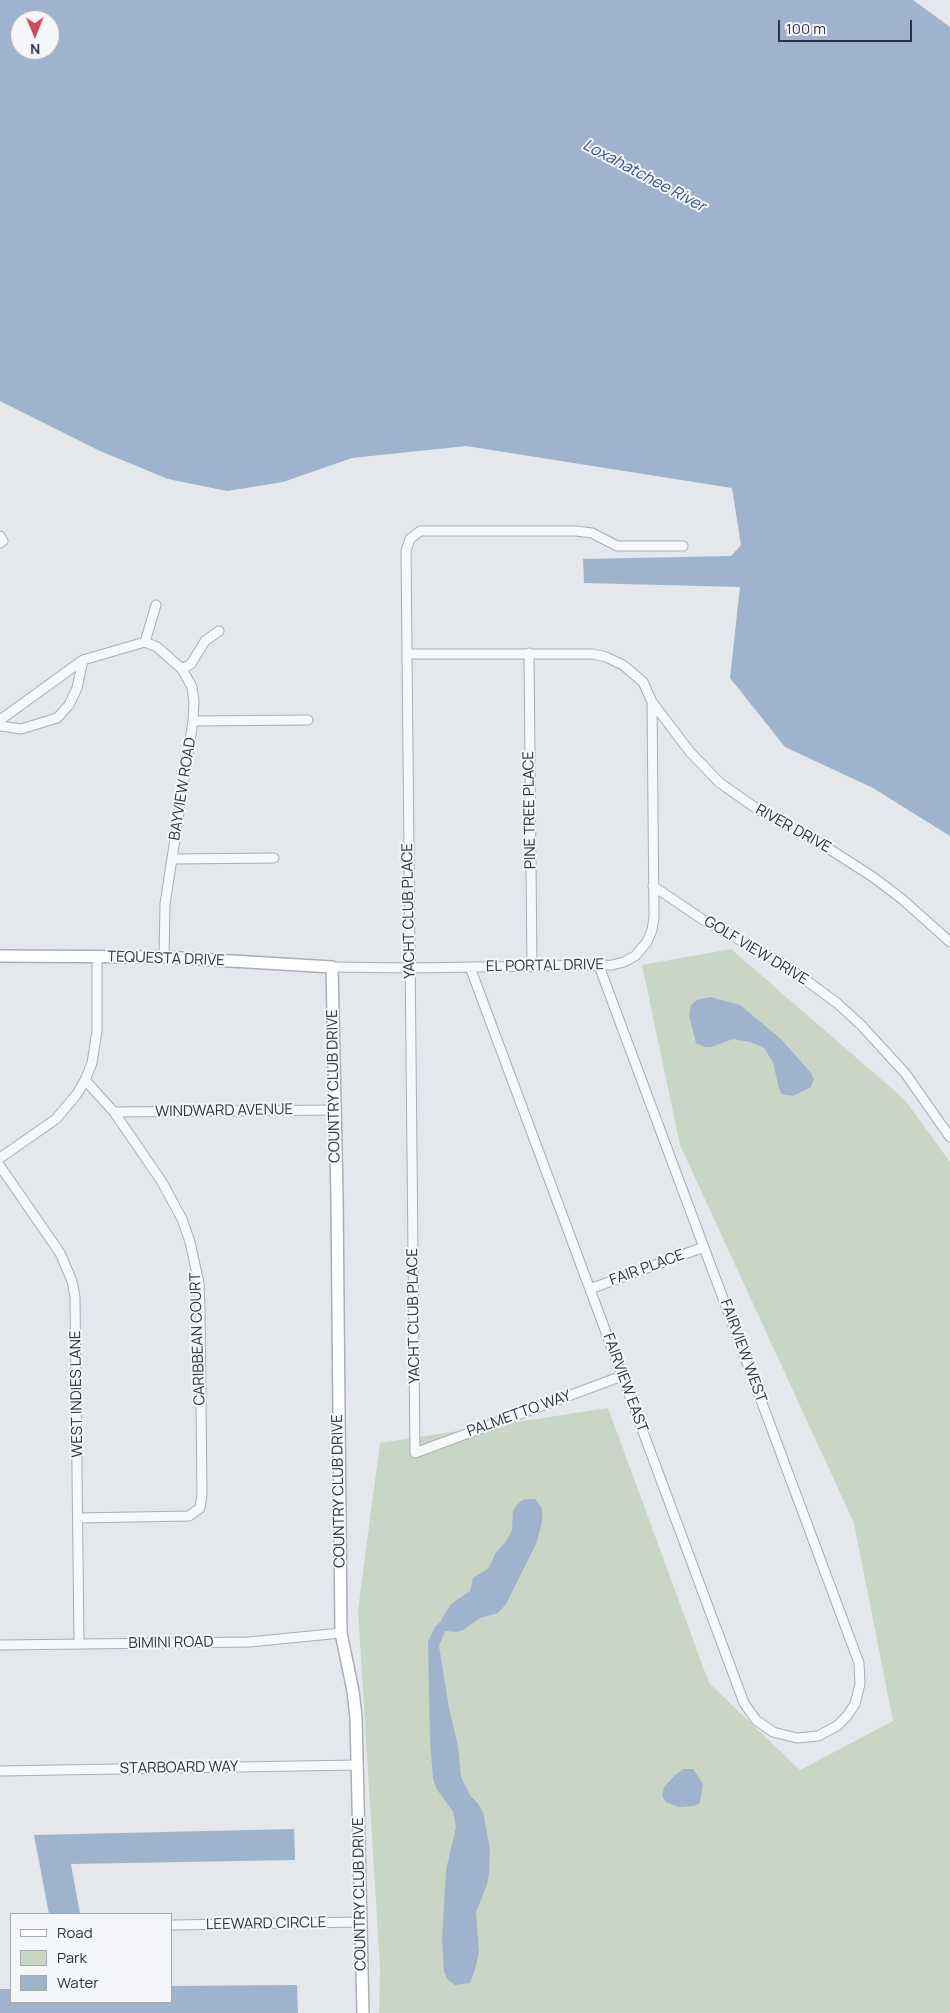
<!DOCTYPE html>
<html>
<head>
<meta charset="utf-8">
<style>
  body { margin:0 }
  #map { position:relative; width:950px; height:2013px; overflow:hidden; background:#e4e7ec; font-family:Manrope,sans-serif }
  canvas { display:block }
  .legend { position:absolute; left:10px; top:1913px; width:162px; height:90px; box-sizing:border-box; background:#f4f6f9; border:1px solid #a4a8b1; margin:0; padding:6px 9px; list-style:none; font-size:15px; color:#2b3445 }
  .legend li { display:flex; align-items:center; gap:10px; height:25px }
  .legend b { width:25px; border:1px solid #a4a8b1 }
  .north { position:absolute; left:10px; top:10px; width:50px; height:50px; box-sizing:border-box; background:#f4f6f9; border:1px solid #a4a8b1; border-radius:50%; rotate:179deg; font-size:14px; font-weight:700; line-height:20px; text-align:center; color:#2b3445 }
  .north::after { content:''; display:block; margin:auto; width:18px; height:22px; background:#d1495b; clip-path:polygon(50% 0,100% 100%,50% 72%,0 100%) }
  .scale { position:absolute; left:778px; top:20px; width:134px; height:22px; box-sizing:border-box; border:2px solid #2b3445; border-top:0; padding-left:6px; font-size:15px; line-height:18px; white-space:nowrap; color:#2b3445; -webkit-text-stroke:4px #f4f6f9; paint-order:stroke }
</style>
</head>
<body>
<div id="map">
<canvas width="950" height="2013"></canvas>
<ul class="legend">
<li><b style="height:6px;background:#fff"></b>Road</li>
<li><b style="height:14px;background:#c9d6c5"></b>Park</li>
<li><b style="height:14px;background:#9fb4cc"></b>Water</li>
</ul>
<div class="north">N</div>
<div class="scale">100 m</div>
</div>
<script>
const g = document.querySelector('canvas').getContext('2d');
g.lineJoin = 'round';
function paint(path, color) {
  g.fillStyle = color;
  g.fill(path, 'evenodd');
}
function toPath(rows) {
  const path = new Path2D();
  for (const r of rows) {
    path.moveTo(r[0], r[1]);
    for (let i = 2; i < r.length; i += 2) path.lineTo(r[i], r[i + 1]);
  }
  return path;
}
function stroke(path, color, width, dash) {
  g.strokeStyle = color;
  g.lineWidth = width;
  g.lineCap = dash ? 'butt' : 'round';
  g.setLineDash(dash || []);
  g.stroke(path);
}
function drawText(font, color, halo, rows, align = 'center') {
  g.font = font + ' Manrope,sans-serif';
  g.lineWidth = 4;
  g.setLineDash([]);
  g.textBaseline = 'middle';
  g.strokeStyle = halo;
  g.fillStyle = color;
  for (const [text, x, y, turn = 0] of rows) {
    g.save();
    g.translate(x, y);
    g.rotate((+turn || 0) * Math.PI / 180);
    g.textAlign = isNaN(turn) ? turn : align;
    if (halo) g.strokeText(text, 0, 0);
    g.fillText(text, 0, 0);
    g.restore();
  }
}
paint(toPath([
  [731,949,905,1100,950,1162,950,2013,379,2013,380,1967,358,1610,380,1443,608,1408,709,1683,800,1770,893,1721,854,1523,680,1145,642,965]
]), '#c9d6c5');
paint(toPath([
  [0,0,913,0,950,27,950,836,873,788,785,747,730,678,740,587,584,583,583,559,731,556,741,545,732,488,466,446,352,458,283,482,227,491,168,479,100,451,0,401],
  [20,20,50,20,50,50,20,50],
  [711,997,740,1005,781,1039,811,1073,814,1079,811,1087,793,1096,782,1094,779,1089,773,1062,764,1048,750,1042,733,1039,711,1047,705,1047,696,1043,689,1015,691,1005,697,1000],
  [530,1499,535,1499,542,1508,542,1522,537,1542,506,1604,498,1613,480,1618,463,1630,457,1632,445,1631,439,1646,449,1708,458,1746,461,1777,470,1795,479,1805,483,1812,490,1849,489,1874,487,1885,476,1912,479,1952,476,1966,470,1983,455,1985,448,1980,444,1972,442,1939,446,1870,456,1827,453,1812,436,1788,433,1779,430,1741,428,1642,435,1627,440,1622,451,1604,470,1591,473,1578,489,1568,495,1554,507,1540,512,1530,513,1511,516,1506,522,1500],
  [683,1769,693,1769,703,1784,700,1803,694,1806,680,1807,673,1805,666,1802,662,1796,664,1787,675,1775],
  [294,1829,295,1860,71,1864,80,1914,49,1914,34,1835],
  [297,1985,298,2013,0,2013,0,1989,11,1989,11,2002,171,2002,171,1986]
]), '#9fb4cc');
const street = toPath([
  [0,536,3,541,0,543],
  [145,642,157,647,182,669,192,687,194,701,193,721,165,904,164,957],
  [529,653,532,967],
  [182,669,191,664,205,641,219,631],
  [652,702,690,752,720,783,760,811,820,843,873,877,902,899,950,942],
  [0,720,83,660,145,642,156,605],
  [193,721,308,720],
  [0,726,21,729,57,718,69,705,77,688,83,660],
  [172,859,274,858],
  [653,886,702,919,785,965,837,1003,861,1025,905,1073,950,1137],
  [332,967,410,968,612,965,624,962,635,956,647,942,652,930,654,917,652,702,643,682,623,665,606,657,593,654,407,654],
  [470,967,744,1703,756,1720,773,1732,797,1738,818,1736,837,1726,847,1716,855,1704,860,1684,859,1663,599,966],
  [114,1112,334,1110],
  [0,1158,56,1119,77,1094,85,1080,92,1063,97,1031,97,957],
  [0,1166,60,1253,72,1281,75,1297,79,1644],
  [590,1289,704,1247],
  [622,1376,415,1453,406,551,410,539,420,531,576,531,592,533,617,546,683,546],
  [78,1518,189,1516,200,1508,202,1495,200,1309,199,1283,190,1242,182,1219,162,1182,114,1112,85,1080],
  [0,1645,249,1642,341,1633],
  [0,1771,358,1765],
  [171,1925,361,1922]
]);
const secondary = toPath([
  [0,956,164,957,332,967,337,1196,341,1633,353,1691,356,1717,363,2013]
]);
stroke(street, '#a9aeb7', 11);
stroke(secondary, '#a9aeb7', 14);
stroke(street, '#f7f8fa', 9);
stroke(secondary, '#fff', 11);
drawText('15px', '#2b3445', '#f4f6f9', [
  ["BAYVIEW ROAD",183,789,-81],
  ["PINE TREE PLACE",530,810,-91],
  ["RIVER DRIVE",793,829,29],
  ["YACHT CLUB PLACE",409,911,-91],
  ["GOLF VIEW DRIVE",756,951,31],
  ["TEQUESTA DRIVE",166,959,2],
  ["EL PORTAL DRIVE",545,966,-1],
  ["COUNTRY CLUB DRIVE",334,1086,-91],
  ["WINDWARD AVENUE",224,1111,-1],
  ["FAIR PLACE",647,1268,-20],
  ["YACHT CLUB PLACE",414,1316,-91],
  ["CARIBBEAN COURT",198,1339,-92],
  ["FAIRVIEW WEST",743,1351,70],
  ["FAIRVIEW EAST",625,1383,70],
  ["WEST INDIES LANE",77,1394,-91],
  ["PALMETTO WAY",519,1414,-20],
  ["COUNTRY CLUB DRIVE",339,1491,-91],
  ["BIMINI ROAD",171,1643,-1],
  ["STARBOARD WAY",179,1768,-1],
  ["COUNTRY CLUB DRIVE",360,1894,-91],
  ["LEEWARD CIRCLE",266,1924,-1]
]);
drawText('italic 16px', '#34527a', '#f4f6f9', [
  ["Loxahatchee River",644,176,28]
]);
</script>
</body>
</html>
